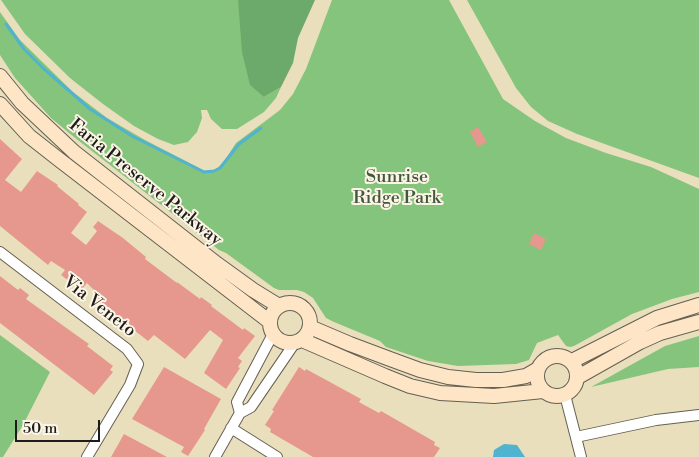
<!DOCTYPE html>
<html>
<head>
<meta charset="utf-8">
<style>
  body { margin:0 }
  #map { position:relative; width:699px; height:457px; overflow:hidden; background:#eadfbc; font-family:"Libre Bodoni",serif }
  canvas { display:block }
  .scale { position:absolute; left:15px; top:420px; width:85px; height:22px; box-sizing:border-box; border:2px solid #1c1c1c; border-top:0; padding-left:6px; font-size:15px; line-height:18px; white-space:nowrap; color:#1c1c1c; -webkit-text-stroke:4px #fcf5e5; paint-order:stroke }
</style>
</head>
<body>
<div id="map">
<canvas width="699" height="457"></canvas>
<div class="scale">50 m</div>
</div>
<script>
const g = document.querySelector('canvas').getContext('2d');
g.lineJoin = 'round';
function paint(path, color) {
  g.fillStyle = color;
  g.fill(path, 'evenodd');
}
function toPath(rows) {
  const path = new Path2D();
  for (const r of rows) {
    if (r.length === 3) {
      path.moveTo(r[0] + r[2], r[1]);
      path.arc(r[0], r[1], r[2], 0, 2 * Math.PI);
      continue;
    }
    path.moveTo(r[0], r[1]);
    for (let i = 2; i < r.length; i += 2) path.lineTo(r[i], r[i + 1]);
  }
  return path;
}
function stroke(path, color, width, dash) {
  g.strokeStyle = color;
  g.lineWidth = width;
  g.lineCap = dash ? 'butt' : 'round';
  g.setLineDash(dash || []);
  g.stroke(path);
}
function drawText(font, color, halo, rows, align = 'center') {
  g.font = font + ' "Libre Bodoni",serif';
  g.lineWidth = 4;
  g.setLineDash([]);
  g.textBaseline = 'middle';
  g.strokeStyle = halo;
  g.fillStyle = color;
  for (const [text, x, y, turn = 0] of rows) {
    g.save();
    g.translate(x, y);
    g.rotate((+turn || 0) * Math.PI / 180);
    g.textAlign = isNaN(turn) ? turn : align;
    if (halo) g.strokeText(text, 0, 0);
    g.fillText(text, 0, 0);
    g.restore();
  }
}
paint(toPath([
  [1,0,238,0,241,20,264,97,281,87,276,98,264,112,237,129,222,129,211,119,207,110,201,110,202,118,197,132,188,142,174,145,158,139,134,126,103,104,70,78,25,34],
  [332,0,449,0,503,99,535,121,566,138,606,153,651,167,699,189,699,292,672,299,632,314,574,346,570,347,566,346,558,335,537,343,529,360,516,364,458,366,428,361,386,347,380,341,334,322,326,318,313,298,304,292,297,290,279,290,274,288,226,253,219,250,74,137,51,118,15,78,0,55,0,12,20,40,73,92,107,118,145,140,207,172,215,170,223,163,236,143,280,110,293,94,306,69],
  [467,0,699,0,699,178,577,134,548,121,531,107,516,88],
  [0,335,50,372,23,425,3,457,0,457],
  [699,336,699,367,668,369,591,387,665,346]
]), '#85c47c');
paint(toPath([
  [238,0,315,0,298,38,293,63,281,87,264,97,250,85,242,52]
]), '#6caa6c');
paint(toPath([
  [504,444,517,445,525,457,493,457,494,450]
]), '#50b3cf');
stroke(toPath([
  [6,24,24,49,43,68,90,109,132,136,204,172,214,171,220,168,239,144,261,128]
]), '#50b3cf', 3);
paint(toPath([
  [478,127,487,142,478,147,470,132],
  [0,139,22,159,5,180,21,192,37,171,58,185,57,186,79,204,78,205,87,212,71,233,86,245,97,231,93,227,98,221,123,238,146,257,145,259,177,283,177,282,200,299,201,297,212,305,211,306,243,330,244,328,255,336,238,358,242,361,238,367,240,368,226,389,204,373,223,340,210,330,185,359,154,335,148,341,115,315,114,317,94,302,99,295,87,283,81,290,61,275,65,270,51,261,48,265,0,226],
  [534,233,546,239,541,250,529,244],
  [0,276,18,290,20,288,29,295,26,299,79,337,89,344,87,346,113,366,110,370,113,372,94,395,0,323],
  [164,367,221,399,204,429,205,430,188,456,181,452,184,447,132,419],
  [299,367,305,371,306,369,361,399,359,402,368,407,379,413,381,411,435,442,434,445,440,448,434,457,313,457,270,432,271,429,265,425,274,411,272,410],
  [124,434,167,457,111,457]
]), '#e6988f');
const street = toPath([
  [0,252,127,349,138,364,130,385,87,457],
  [565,395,581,457],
  [240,413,237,402,273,334],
  [231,428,277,457],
  [576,437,656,420,699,415],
  [215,457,240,413,251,407,294,344]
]);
const secondary = toPath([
  [0,76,22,103,74,152,217,264,253,290,279,306],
  [0,104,29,136,57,158,270,322],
  [290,323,20],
  [310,327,350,344,390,359,420,370,448,377,476,380,503,380,526,376,538,369],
  [302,340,385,376,410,386,440,393,494,396,543,391],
  [557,376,20],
  [572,361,657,318,699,305],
  [578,377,640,342,660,333,699,322]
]);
stroke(street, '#646054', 12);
stroke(secondary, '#646054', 16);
stroke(street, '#fff', 10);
stroke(secondary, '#fee5c5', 14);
drawText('18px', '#41573e', '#fcf5e5', [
  ["Sunrise",397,178],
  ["Ridge Park",397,199]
]);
drawText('18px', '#1c1c1c', '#fcf5e5', [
  ["Faria Preserve Parkway",145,183,39],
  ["Via Veneto",99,307,38]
]);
</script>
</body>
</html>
